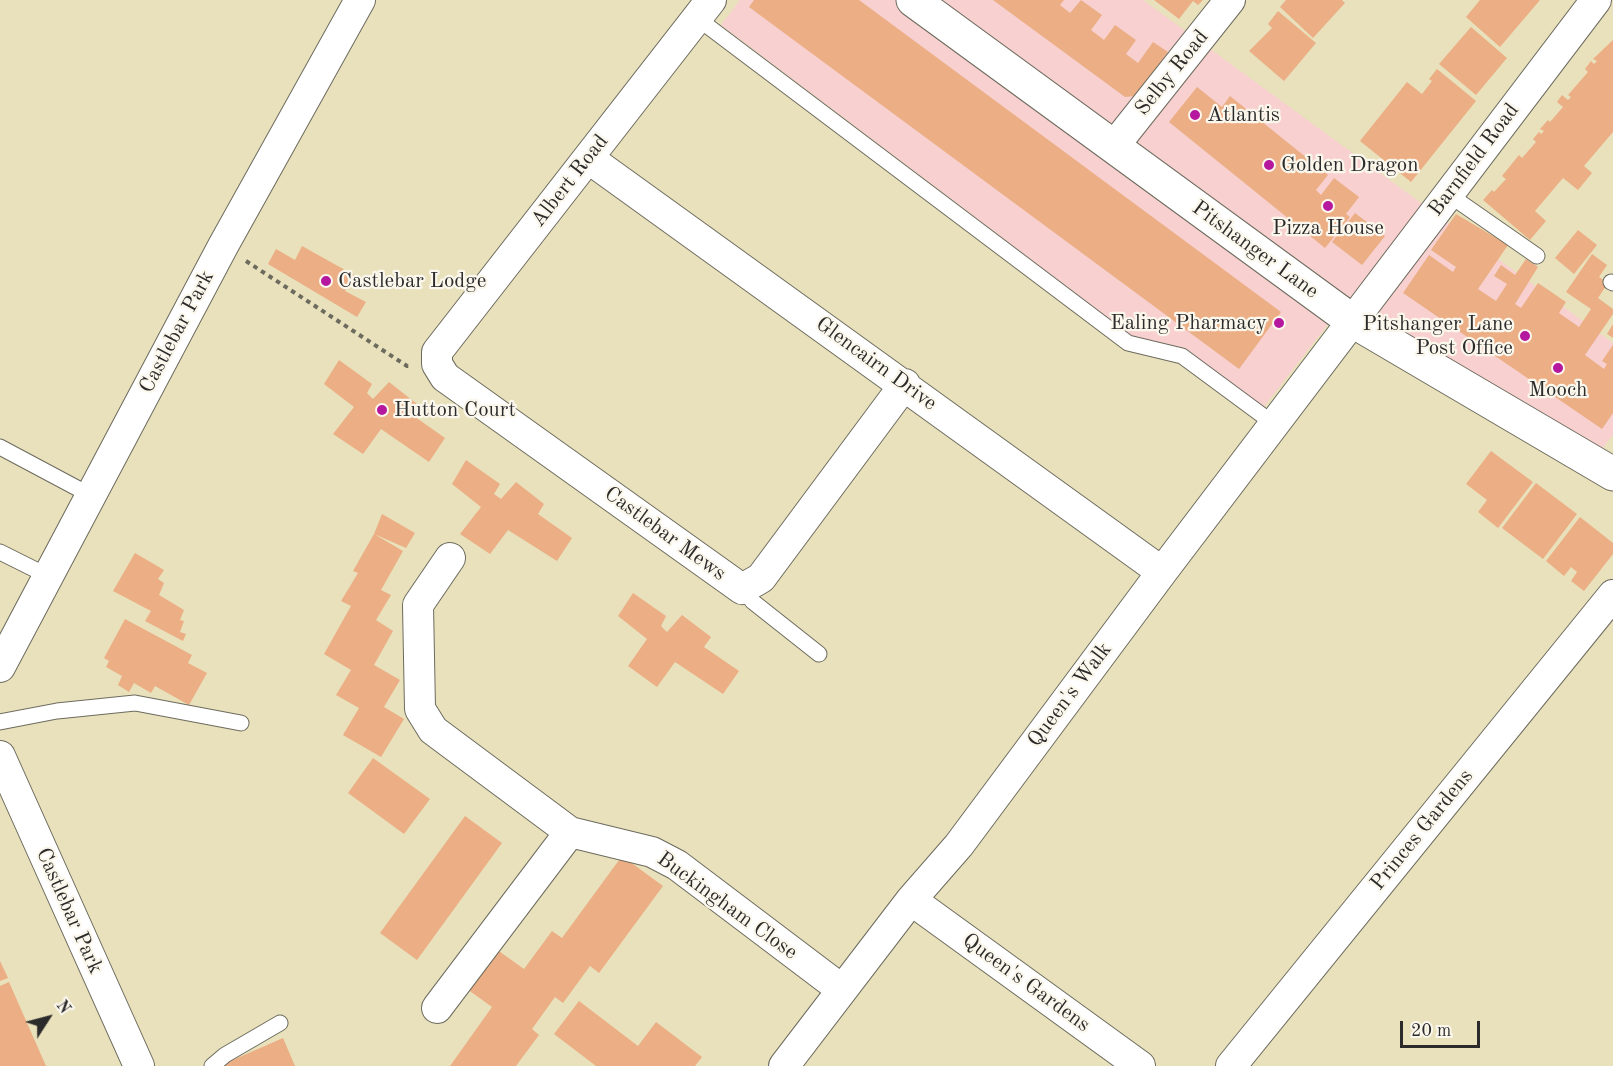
<!DOCTYPE html>
<html>
<head>
<meta charset="utf-8">
<style>
  body { margin:0 }
  #map { position:relative; width:1613px; height:1066px; overflow:hidden; background:#e8e1bc; font-family:"Old Standard TT",serif }
  canvas { display:block }
  .north { position:absolute; left:18px; top:988px; width:60px; height:60px; -webkit-text-stroke:4px #fbf7ec; paint-order:stroke; rotate:54deg; font-size:16px; font-weight:700; line-height:24px; text-align:center; color:#2b2b2b }
  .north::after { content:''; display:block; margin:auto; width:21px; height:27px; background:#2b2b2b; clip-path:polygon(50% 0,100% 100%,50% 72%,0 100%) }
  .scale { position:absolute; left:1400px; top:1021px; width:80px; height:27px; box-sizing:border-box; border:3px solid #2b2b2b; border-top:0; padding-left:8px; font-size:18px; line-height:21px; white-space:nowrap; color:#2b2b2b; -webkit-text-stroke:4px #fbf7ec; paint-order:stroke }
</style>
</head>
<body>
<div id="map">
<canvas width="1613" height="1066"></canvas>
<div class="north">N</div>
<div class="scale">20 m</div>
</div>
<script>
const g = document.querySelector('canvas').getContext('2d');
g.lineJoin = 'round';
function paint(path, color) {
  g.fillStyle = color;
  g.fill(path, 'evenodd');
}
function toPath(rows) {
  const path = new Path2D();
  for (const r of rows) {
    path.moveTo(r[0], r[1]);
    for (let i = 2; i < r.length; i += 2) path.lineTo(r[i], r[i + 1]);
  }
  return path;
}
function stroke(path, color, width, dash) {
  g.strokeStyle = color;
  g.lineWidth = width;
  g.lineCap = dash ? 'butt' : 'round';
  g.setLineDash(dash || []);
  g.stroke(path);
}
function drawText(font, color, halo, rows, align = 'center') {
  g.font = font + ' "Old Standard TT",serif';
  g.lineWidth = 4.5;
  g.setLineDash([]);
  g.textBaseline = 'middle';
  g.strokeStyle = halo;
  g.fillStyle = color;
  for (const [text, x, y, turn = 0] of rows) {
    g.save();
    g.translate(x, y);
    g.rotate((+turn || 0) * Math.PI / 180);
    g.textAlign = isNaN(turn) ? turn : align;
    if (halo) g.strokeText(text, 0, 0);
    g.fillText(text, 0, 0);
    g.restore();
  }
}
paint(toPath([
  [740,0,1143,0,1613,343,1613,435,1598,454,1346,301,1260,412,1185,354,1139,341,721,25]
]), '#f7d0cf');
paint(toPath([
  [754,0,859,0,1281,312,1239,369,749,7],
  [993,0,1064,0,1060,5,1070,13,1081,0,1102,15,1091,30,1104,40,1115,25,1136,40,1126,54,1138,63,1153,42,1168,52,1135,96,1125,97],
  [1154,0,1203,0,1198,5,1193,1,1179,19],
  [1286,0,1342,0,1345,3,1313,38,1280,7],
  [1480,0,1540,0,1500,47,1466,17],
  [1278,11,1316,43,1284,81,1249,51,1272,28,1268,24],
  [1471,27,1507,58,1476,95,1439,64],
  [1613,40,1613,132,1584,166,1592,173,1578,190,1563,178,1535,211,1546,221,1530,240,1483,200,1492,190,1494,192,1506,179,1502,176,1519,155,1522,158,1536,142,1533,139,1539,132,1541,134,1544,131,1540,129,1548,120,1550,122,1563,107,1557,102,1562,95,1568,100,1571,97,1568,95,1588,72,1585,69,1591,61,1594,64,1597,61,1593,59],
  [1437,69,1476,101,1411,182,1360,141,1407,82,1422,94,1432,81,1429,79],
  [1197,87,1222,107,1230,96,1328,175,1316,190,1321,195,1334,178,1359,197,1346,214,1350,217,1325,248,1169,122],
  [1355,213,1385,236,1362,265,1332,242],
  [1456,214,1508,245,1478,289,1496,301,1507,284,1494,276,1501,265,1515,275,1526,259,1538,267,1515,304,1521,308,1538,283,1566,302,1559,313,1579,327,1591,309,1566,292,1592,254,1607,265,1599,277,1608,283,1598,298,1613,309,1613,314,1585,355,1604,369,1607,364,1602,361,1613,345,1613,413,1602,429,1403,293,1429,255,1453,272,1456,267,1431,250],
  [1578,230,1597,245,1574,274,1555,258],
  [302,246,354,275,345,291,366,302,357,317,268,264,276,249,295,260],
  [1613,324,1613,338,1607,334],
  [339,360,372,384,367,393,373,399,389,382,417,404,411,414,445,438,429,462,381,429,363,454,333,434,354,407,324,384],
  [1491,451,1533,482,1498,528,1478,512,1487,500,1466,484],
  [466,460,500,484,494,494,501,499,516,482,544,504,538,514,572,538,557,561,508,530,490,554,460,534,481,507,452,484],
  [1536,483,1577,514,1543,559,1502,528],
  [382,514,415,533,406,548,374,534],
  [1580,517,1613,543,1613,554,1584,591,1571,581,1577,572,1571,567,1564,576,1546,561],
  [374,534,403,551,381,590,391,595,376,620,393,631,374,665,400,680,384,707,404,719,381,757,343,735,359,708,336,695,351,670,324,654,351,606,341,601,358,573,353,571],
  [135,553,164,570,158,579,164,583,159,595,184,610,180,620,184,621,180,632,186,634,183,641,145,621,151,611,113,591],
  [633,593,666,616,661,626,667,632,682,615,711,637,704,647,739,671,723,694,675,662,657,687,628,666,647,639,618,616],
  [125,619,192,655,188,663,207,673,189,705,155,686,151,693,134,683,129,692,118,685,122,676,106,667,109,661,104,658],
  [373,758,430,799,404,834,348,793],
  [465,816,502,843,417,960,380,933],
  [622,856,663,886,599,973,590,966,563,1003,555,997,532,1029,539,1035,516,1066,450,1066,492,1007,467,989,496,949,524,969,552,931,562,938],
  [0,961,8,978,0,981],
  [9,982,46,1066,0,1066,0,986],
  [579,1001,638,1046,656,1022,702,1057,695,1066,596,1066,554,1034],
  [283,1038,295,1066,219,1066]
]), '#ecae84');
const lane = toPath([
  [697,18,1128,343,1182,356,1274,424],
  [1448,194,1537,256],
  [1611,282,1613,283],
  [0,447,90,495],
  [0,552,48,576],
  [749,585,752,601,819,654],
  [0,722,57,711,135,703,241,723],
  [212,1066,225,1055,280,1023]
]);
const street = toPath([
  [711,0,437,352,437,364,445,377,742,589,761,578,905,384],
  [1114,146,1230,0],
  [588,158,1162,572],
  [450,558,418,605,420,709,433,730,570,832,652,852,677,865,841,989],
  [0,667,223,246,360,0],
  [0,756,139,1066],
  [911,900,1140,1066],
  [437,1008,570,832],
  [784,1066,911,900,959,845,1162,572,1596,0],
  [1231,1066,1613,595]
]);
const secondary = toPath([
  [913,0,1351,320,1613,474]
]);
stroke(lane, '#6d6b5e', 17);
stroke(street, '#6d6b5e', 32);
stroke(secondary, '#6d6b5e', 35);
stroke(toPath([
  [246,261,407,366,411,366]
]), '#6d6b5e', 4, [4.5, 4.5]);
stroke(lane, '#fff', 15);
stroke(street, '#fff', 30);
stroke(secondary, '#fff', 33);
for (const [x, y, r, color] of [
  [1195,115,6,"#b5179e"],
  [1269,165,6,"#b5179e"],
  [1328,206,6,"#b5179e"],
  [326,281,6,"#b5179e"],
  [1279,323,6,"#b5179e"],
  [1525,336,6,"#b5179e"],
  [1558,368,6,"#b5179e"],
  [382,410,6,"#b5179e"]
]) {
  const dot = new Path2D();
  dot.arc(x, y, r, 0, 2 * Math.PI);
  g.fillStyle = color;
  g.fill(dot);
  stroke(dot, '#fbf7ec', 2);
}
drawText('21px', '#2b2b2b', '#fbf7ec', [
  ["Selby Road",1172,73,-51],
  ["Barnfield Road",1474,160,-53],
  ["Albert Road",570,181,-52],
  ["Pitshanger Lane",1255,250,36],
  ["Castlebar Park",177,332,-62],
  ["Glencairn Drive",876,364,36],
  ["Castlebar Mews",665,534,36],
  ["Queen's Walk",1070,695,-53],
  ["Princes Gardens",1422,830,-51],
  ["Buckingham Close",727,906,36],
  ["Castlebar Park",69,911,66],
  ["Queen's Gardens",1026,983,36]
]);
drawText('21px', '#2b2b2b', '#fbf7ec', [
  ["Atlantis",1207,115],
  ["Golden Dragon",1281,165],
  ["Pizza House",1328,228,"center"],
  ["Castlebar Lodge",338,281],
  ["Ealing Pharmacy",1267,323,"right"],
  ["Pitshanger Lane",1513,324,"right"],
  ["Post Office",1513,348,"right"],
  ["Mooch",1558,390,"center"],
  ["Hutton Court",394,410]
], 'left');
</script>
</body>
</html>
